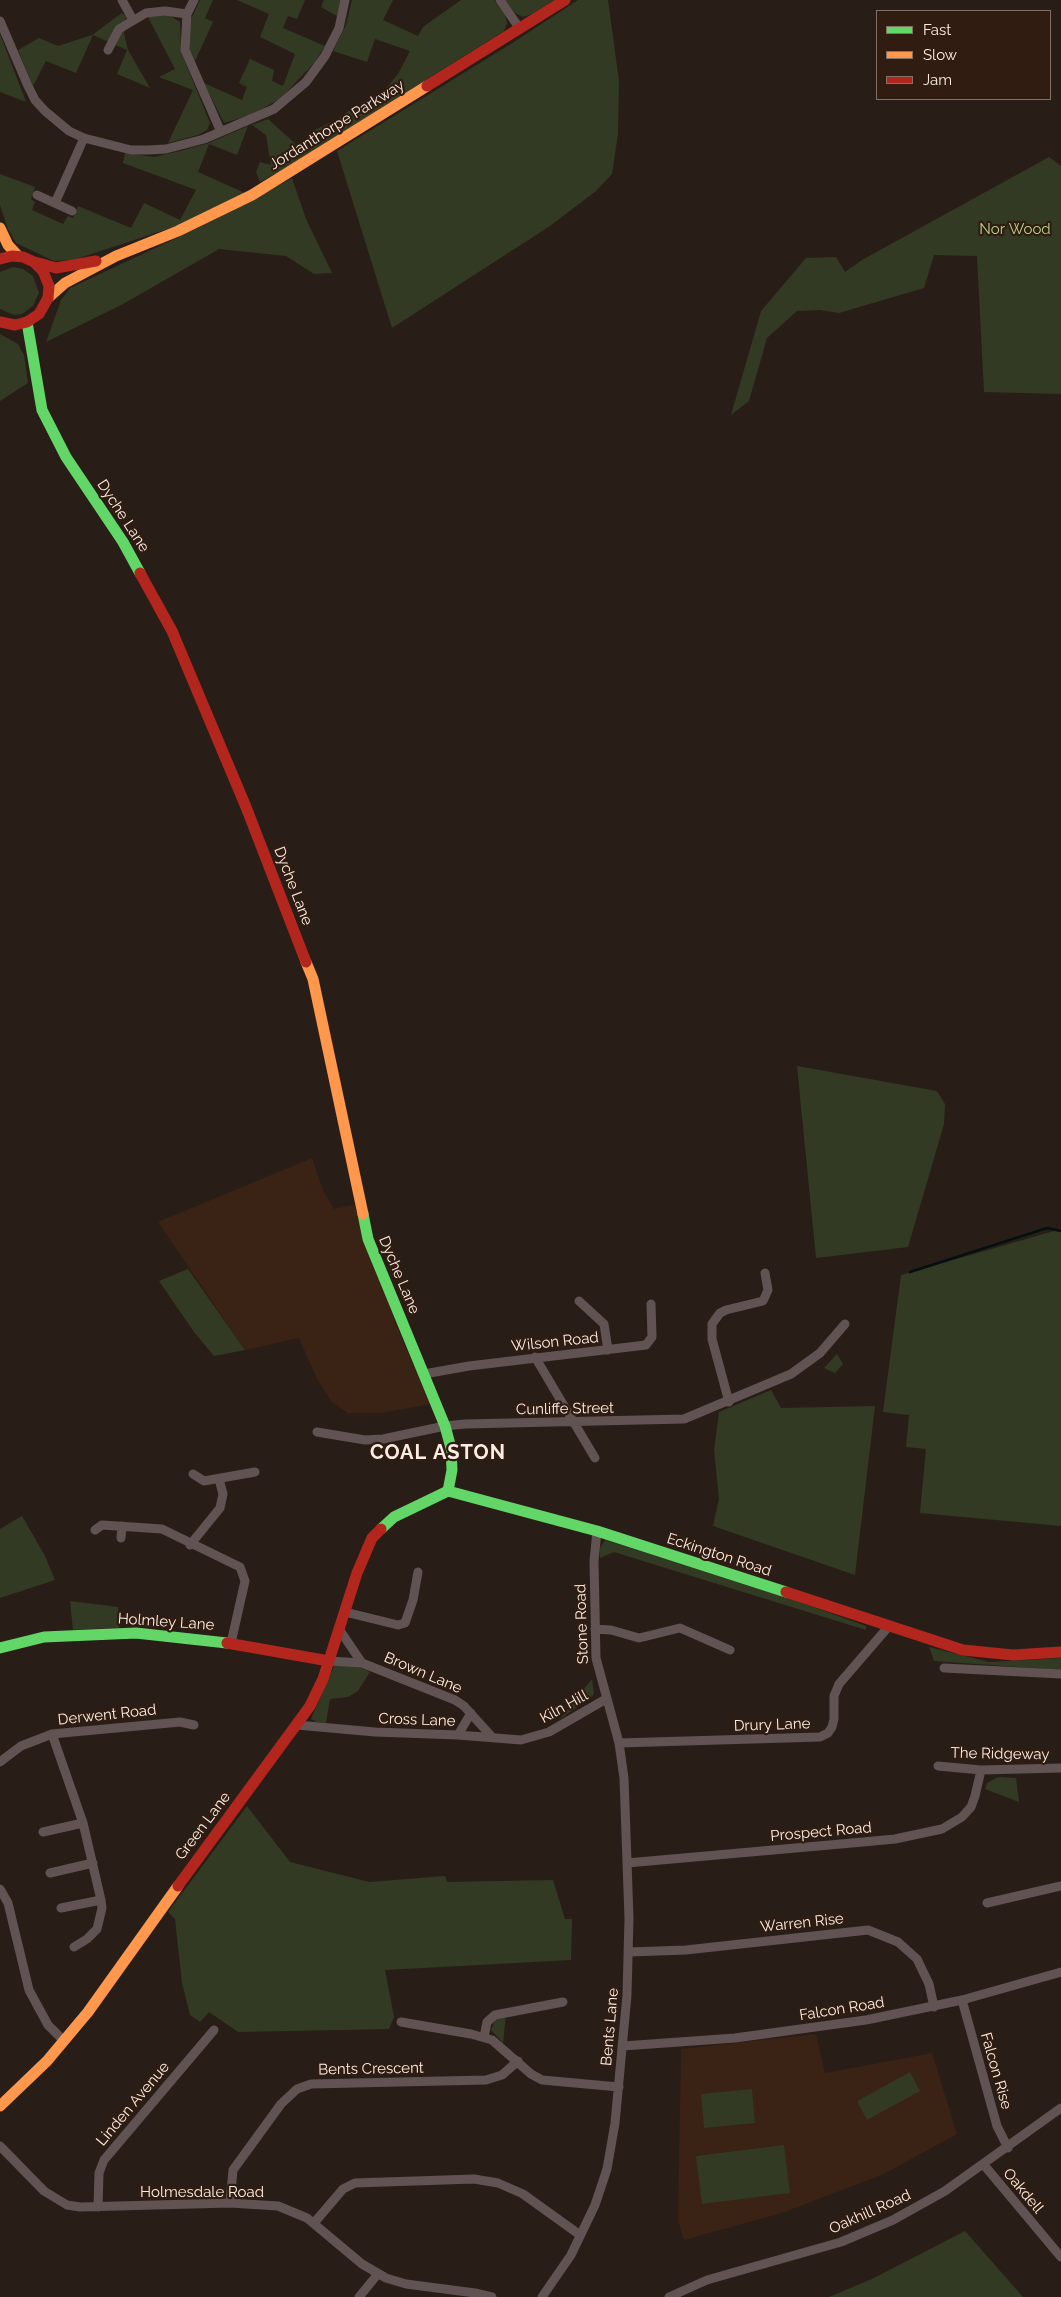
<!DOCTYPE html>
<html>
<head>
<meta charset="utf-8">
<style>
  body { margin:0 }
  #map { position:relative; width:1061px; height:2297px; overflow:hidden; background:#291e17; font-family:Raleway,sans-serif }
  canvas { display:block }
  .legend { position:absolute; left:876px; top:10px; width:175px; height:90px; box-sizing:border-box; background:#301c10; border:1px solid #817065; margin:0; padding:6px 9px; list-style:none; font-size:15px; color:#fbede5 }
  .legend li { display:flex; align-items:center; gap:10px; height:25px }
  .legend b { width:25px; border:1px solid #817065 }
</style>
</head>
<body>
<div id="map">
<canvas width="1061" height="2297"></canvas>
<ul class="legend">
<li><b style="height:6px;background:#63d668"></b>Fast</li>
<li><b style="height:6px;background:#ff974d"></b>Slow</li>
<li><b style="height:6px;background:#b3261e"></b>Jam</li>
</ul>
</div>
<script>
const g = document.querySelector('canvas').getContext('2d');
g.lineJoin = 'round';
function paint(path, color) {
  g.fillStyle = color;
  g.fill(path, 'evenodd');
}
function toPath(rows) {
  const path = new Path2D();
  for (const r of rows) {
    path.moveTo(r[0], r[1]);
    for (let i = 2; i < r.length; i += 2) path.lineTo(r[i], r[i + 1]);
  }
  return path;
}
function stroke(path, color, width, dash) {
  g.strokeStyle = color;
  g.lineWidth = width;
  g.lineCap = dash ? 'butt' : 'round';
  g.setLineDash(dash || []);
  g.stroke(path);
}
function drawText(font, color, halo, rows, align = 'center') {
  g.font = font + ' Raleway,sans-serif';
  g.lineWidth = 4.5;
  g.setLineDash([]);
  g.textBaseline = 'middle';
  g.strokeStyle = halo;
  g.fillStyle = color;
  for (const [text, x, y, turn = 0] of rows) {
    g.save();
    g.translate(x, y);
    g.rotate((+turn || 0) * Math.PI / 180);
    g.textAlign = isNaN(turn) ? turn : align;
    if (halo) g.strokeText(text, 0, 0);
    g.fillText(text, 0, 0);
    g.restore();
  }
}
paint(toPath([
  [312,1158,323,1190,334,1209,354,1205,397,1327,430,1404,382,1413,348,1413,332,1402,316,1377,299,1338,245,1350,158,1222],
  [816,2034,825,2073,932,2053,957,2134,884,2174,782,2213,684,2240,678,2221,681,2049]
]), '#3a2214');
paint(toPath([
  [200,0,213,0,205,18,213,22,195,61,190,52,188,26],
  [237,0,305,0,297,19,288,16,283,28,325,46,315,62,281,98,251,115,224,123,204,83,242,100,247,87,239,83,250,59,274,70,272,81,283,86,295,54,260,37,269,14],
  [324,0,341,0,337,16,321,7],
  [352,0,393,0,383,20,418,36,423,27,461,0,494,0,505,15,507,23,504,31,292,164,260,182,256,172,260,162,271,165,266,135,252,125,268,119,298,146,315,130,339,118,356,106,376,100,398,74,410,51,375,39,367,62,333,51,346,25],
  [505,0,554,0,532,14,523,17,515,13],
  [578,0,608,0,619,81,618,134,612,174,596,191,550,226,392,328,337,151,514,42],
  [122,13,126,17,124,34,128,50,150,88,117,74,127,50,93,35,76,73,46,61,33,86,18,50,39,38,58,46,92,35],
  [169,15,180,22,181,52,210,123,207,130,198,135,168,143,193,90,159,77,175,69,148,17],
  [0,34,26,102,0,92],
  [248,126,237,155,209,144,198,172,245,193,183,224,73,260,54,261,16,243,8,229,0,205,0,174,35,187,31,199,35,202,32,210,63,224,68,216,73,218,78,206,131,228,144,203,180,220,196,190,123,163,125,153,154,157,180,151,209,143],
  [1049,157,1061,166,1061,394,984,392,977,256,934,255,924,288,839,313,820,310,797,311,767,338,749,401,731,415,761,311,806,258,836,257,845,272,862,260],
  [292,178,306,219,332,273,314,274,286,256,219,249,123,304,46,342,61,300,70,288,198,228],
  [13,267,23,269,33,276,39,293,33,306,22,314,14,315,0,309,0,272],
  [0,334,18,344,24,355,28,383,0,401],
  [797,1066,937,1091,945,1104,944,1124,908,1247,816,1258],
  [1061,1229,1061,1526,920,1513,926,1449,906,1447,909,1415,883,1412,901,1275],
  [188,1269,245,1350,214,1356,194,1332,159,1281],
  [837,1354,843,1364,835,1373,824,1368],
  [771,1390,781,1408,875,1406,855,1575,713,1526,719,1499,714,1450,719,1412],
  [22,1516,45,1556,55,1580,0,1598,0,1529],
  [605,1540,758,1587,866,1626,866,1630,614,1552,600,1558,600,1548],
  [70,1601,118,1607,119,1628,73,1630],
  [929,1647,989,1662,1061,1658,1061,1670,934,1661],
  [334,1666,358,1666,370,1672,358,1691,348,1697,330,1699,326,1723,317,1722,311,1719],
  [592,1679,594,1693,592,1697,560,1719],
  [998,1777,1016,1778,1019,1802,985,1789,987,1783],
  [247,1806,290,1862,369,1882,445,1876,447,1882,553,1880,565,1919,572,1919,571,1960,385,1970,394,2017,389,2029,238,2032,209,2012,200,2022,190,2015,182,1983,175,1919,168,1912],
  [506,2015,503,2043,491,2030,495,2020],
  [910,2072,920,2091,867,2120,857,2101],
  [752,2089,755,2123,704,2128,701,2094],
  [784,2145,790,2193,702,2204,696,2156],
  [965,2231,1023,2297,829,2297,872,2279]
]), '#323a23');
stroke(toPath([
  [910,1272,1047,1228,1061,1231]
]), '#041010', 2.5);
stroke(toPath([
  [122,0,133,20],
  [194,0,187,14,185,50,221,132],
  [500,0,520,29],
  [0,21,28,86,35,100,45,111,69,131,84,138,131,150,148,150,166,149,204,139,274,109,306,82,325,56,339,28,345,0],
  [108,50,119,29,146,13,165,11,187,14],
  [37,195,72,211],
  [55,203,84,138],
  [579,1301,604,1324,608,1350],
  [535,1357,595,1458],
  [424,1374,469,1366,646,1345,652,1337,651,1304],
  [729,1402,712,1339,712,1324,720,1313,726,1310,763,1301,768,1290,765,1273],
  [317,1432,365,1440,383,1439,445,1426,465,1424,684,1419,791,1374,820,1353,845,1324],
  [193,1474,204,1481,255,1472],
  [95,1530,102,1525,162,1529,240,1567,245,1581,231,1643],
  [121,1538,122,1526],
  [190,1545,220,1508,223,1494,219,1479],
  [345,1612,398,1625,405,1623,413,1600,418,1572],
  [339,1629,362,1663],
  [595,1629,611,1630,639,1638,680,1628,730,1650],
  [329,1661,362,1663,455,1700,464,1706,492,1737],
  [944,1668,1061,1674],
  [297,1725,375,1732,458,1735,521,1740,549,1732,606,1699],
  [52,1734,83,1823,101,1900,102,1908,97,1929,87,1939,74,1947],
  [458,1735,471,1713],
  [619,1743,820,1737,828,1733,832,1727,834,1719,834,1696,839,1684,889,1626],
  [0,1762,21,1746,52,1734,180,1722,194,1725],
  [938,1766,981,1770,1061,1768],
  [43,1832,83,1823],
  [627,1863,863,1842,895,1839,942,1829,962,1817,971,1807,975,1796,981,1770],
  [50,1873,93,1863],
  [0,1889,8,1903,29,1990,48,2025,64,2041],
  [987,1903,1061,1886],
  [61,1908,101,1900],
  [629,1952,686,1950,868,1930,898,1942,917,1959,929,1984,934,2007],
  [962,2000,997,2126,1008,2148],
  [401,2022,471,2034,492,2040,531,2074,542,2080,619,2087],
  [484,2037,487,2022,495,2015,563,2002],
  [623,2046,735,2038,866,2020,962,2000,1061,1972],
  [0,2146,44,2191,67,2205,80,2207,230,2203,278,2206,307,2218,362,2264,386,2278,406,2284,475,2293,492,2297],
  [984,2165,1061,2257],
  [230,2203,233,2170,281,2104,297,2089,311,2084,486,2080,502,2075,518,2061],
  [98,2207,99,2173,104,2160,214,2030],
  [314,2223,343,2189,355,2183,474,2179,498,2183,523,2194,580,2235],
  [359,2297,377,2275],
  [542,2297,571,2255,595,2205,607,2169,615,2123,627,1995,629,1918,624,1778,619,1743,596,1658,594,1561,597,1531],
  [669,2297,707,2280,841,2242,893,2220,945,2191,1061,2108]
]), '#615353', 9);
stroke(toPath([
  [27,322,42,410,66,457,123,542,140,573],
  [363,1214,368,1239,445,1426,451,1448,452,1470,448,1491],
  [448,1491,597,1531,786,1592],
  [381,1529,394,1517,448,1491],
  [0,1648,44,1637,136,1633,227,1643]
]), '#63d668', 11);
stroke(toPath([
  [0,228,8,245,18,256],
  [48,298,65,283,116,256,178,231,252,195,427,86],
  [306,962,313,979,363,1214],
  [0,2106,47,2061,88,2012,178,1886]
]), '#ff974d', 11);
stroke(toPath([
  [427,86,565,0],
  [0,259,12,256,23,257,34,262,43,271,49,286,48,298,39,314,27,322,15,325,0,322],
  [35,262,56,268,96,261],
  [140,573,172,631,246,807,306,962],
  [786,1592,963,1650,1013,1655,1061,1652],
  [227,1643,329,1661],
  [178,1886,310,1706,323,1679,357,1573,372,1538,381,1529]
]), '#b3261e', 11);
drawText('15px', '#fbede5', '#301c10', [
  ["Jordanthorpe Parkway",337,125,-32],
  ["Dyche Lane",123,516,57],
  ["Dyche Lane",293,886,69],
  ["Dyche Lane",399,1275,67],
  ["Wilson Road",555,1342,-6],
  ["Cunliffe Street",565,1409,-1],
  ["Eckington Road",719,1555,18],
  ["Holmley Lane",166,1622,4],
  ["Stone Road",582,1624,-92],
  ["Brown Lane",423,1673,23],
  ["Kiln Hill",564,1707,-29],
  ["Derwent Road",107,1715,-6],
  ["Cross Lane",417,1720,2],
  ["Drury Lane",772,1725,-2],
  ["The Ridgeway",1000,1754,1],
  ["Green Lane",203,1826,-53],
  ["Prospect Road",821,1832,-5],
  ["Warren Rise",802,1923,-6],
  ["Falcon Road",842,2009,-9],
  ["Bents Lane",610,2027,-85],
  ["Bents Crescent",371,2069,-1],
  ["Falcon Rise",996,2071,74],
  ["Linden Avenue",133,2104,-50],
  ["Oakdell",1023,2191,50],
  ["Holmesdale Road",202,2192],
  ["Oakhill Road",870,2212,-24]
]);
drawText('15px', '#b4d38b', '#301c10', [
  ["Nor Wood",1015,229]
]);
g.letterSpacing = '1px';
drawText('bold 20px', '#fbede5', '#301c10', [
  ["COAL ASTON",438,1453]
]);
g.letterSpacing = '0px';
</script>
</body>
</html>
